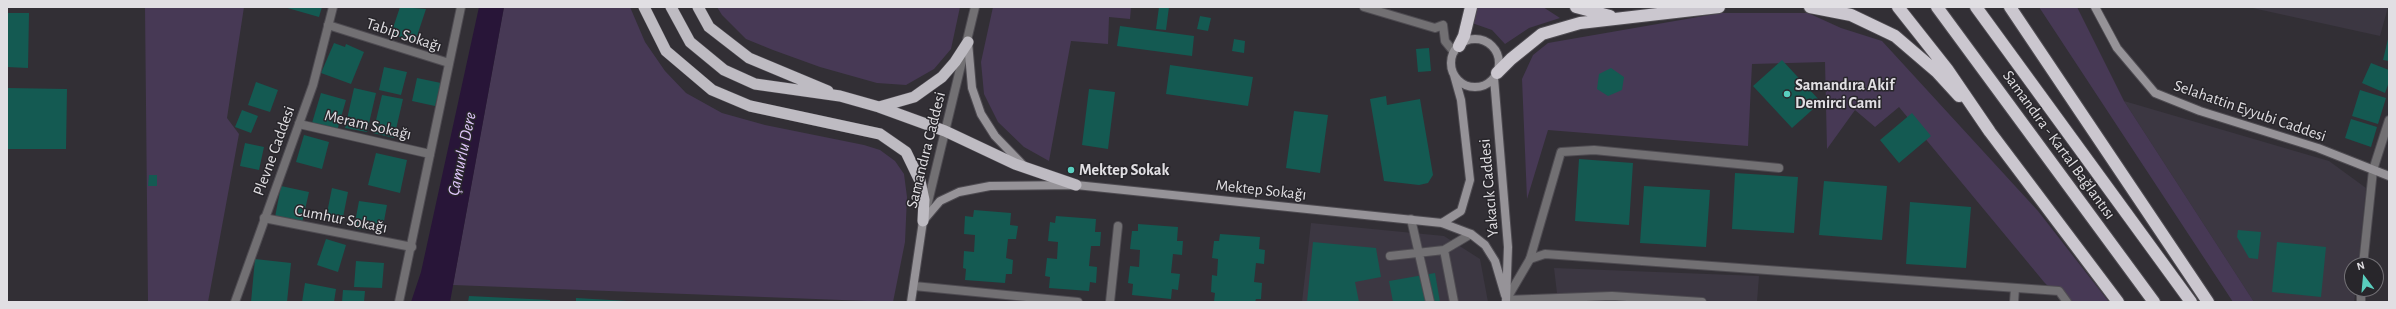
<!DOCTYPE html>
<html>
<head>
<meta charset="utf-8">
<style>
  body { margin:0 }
  #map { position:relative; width:2396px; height:309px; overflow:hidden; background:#322f35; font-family:"Alegreya Sans",sans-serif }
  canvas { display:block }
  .frame { position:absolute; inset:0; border:8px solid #e1dfe3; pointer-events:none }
  .north { position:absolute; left:2344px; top:257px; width:40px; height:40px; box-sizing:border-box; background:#28262b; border:1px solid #727075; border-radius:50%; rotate:344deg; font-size:11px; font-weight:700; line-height:16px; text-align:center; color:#e1dfe3 }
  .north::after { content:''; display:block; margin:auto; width:14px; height:18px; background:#59cebe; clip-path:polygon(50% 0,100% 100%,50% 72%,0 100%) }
</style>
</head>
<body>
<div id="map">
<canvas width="2396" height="309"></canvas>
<div class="frame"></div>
<div class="north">N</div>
</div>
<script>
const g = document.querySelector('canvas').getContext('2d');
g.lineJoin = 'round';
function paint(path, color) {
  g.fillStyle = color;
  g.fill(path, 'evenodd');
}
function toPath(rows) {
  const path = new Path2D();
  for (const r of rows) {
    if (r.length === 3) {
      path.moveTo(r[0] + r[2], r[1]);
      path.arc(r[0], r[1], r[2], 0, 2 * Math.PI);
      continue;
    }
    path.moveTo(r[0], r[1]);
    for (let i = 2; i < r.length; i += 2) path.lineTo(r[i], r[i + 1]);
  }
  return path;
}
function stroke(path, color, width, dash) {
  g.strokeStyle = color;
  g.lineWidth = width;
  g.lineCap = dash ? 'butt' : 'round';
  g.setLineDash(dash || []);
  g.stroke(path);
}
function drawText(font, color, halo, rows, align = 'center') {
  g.font = font + ' "Alegreya Sans",sans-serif';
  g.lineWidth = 3;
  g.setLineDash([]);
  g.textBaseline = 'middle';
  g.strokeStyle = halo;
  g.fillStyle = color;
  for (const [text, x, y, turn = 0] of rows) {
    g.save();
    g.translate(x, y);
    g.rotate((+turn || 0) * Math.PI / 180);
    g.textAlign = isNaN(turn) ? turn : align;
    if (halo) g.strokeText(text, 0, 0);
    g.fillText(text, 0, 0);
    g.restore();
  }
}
paint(toPath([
  [2248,7,2388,7,2380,36],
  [2124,101,2329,161,2366,188,2358,265,2352,265,2352,289,2356,289,2354,302,2254,302],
  [1311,223,1444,236,1480,259,1488,302,1302,302],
  [1554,268,1759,276,1757,302,1558,302]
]), '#3c3742');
paint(toPath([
  [145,7,244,7,227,118,239,134,208,302,148,302],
  [504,7,630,7,645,42,665,71,686,93,722,113,765,125,864,145,880,150,895,161,904,174,907,197,905,242,893,302,453,285],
  [717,7,960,7,951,49,934,69,906,85,877,83,820,67,773,50,746,39,722,15],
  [993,7,1131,7,1130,19,1109,17,1108,44,1071,41,1049,161,1024,147,998,122,984,94,981,62],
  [1475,7,1543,7,1560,18,1529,28,1505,44,1492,30,1472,23],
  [2039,7,2077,7,2124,101,2254,302,2233,302],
  [1721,13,1808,13,1841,28,1882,41,2038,211,2109,302,2063,302,2044,282,1899,107,1875,127,1855,110,1827,149,1825,62,1752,64,1748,146,1548,130,1527,199,1522,79,1533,55,1548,43]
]), '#473955');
paint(toPath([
  [479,7,504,7,450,302,411,302,421,272]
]), '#281538');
paint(toPath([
  [284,7,322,7,319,17],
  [400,7,426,9,415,42,391,34],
  [1159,7,1169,7,1166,30,1156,29],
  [7,13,29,13,28,68,7,67],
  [1200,16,1211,18,1208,31,1197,29],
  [1120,26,1194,36,1192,56,1117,46],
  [1234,39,1245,41,1244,53,1232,51],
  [2388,39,2389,39,2389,61,2383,60],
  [334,43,345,47,346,44,364,52,351,84,321,73],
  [1429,48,1431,71,1418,72,1416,49],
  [1782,60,1821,102,1792,128,1753,86],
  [2371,63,2389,70,2389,82,2385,93,2362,83],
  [1170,65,1253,77,1248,106,1166,94],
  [384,67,407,72,401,95,379,90],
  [1611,68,1624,77,1622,90,1608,96,1597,89,1599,74],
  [417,78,441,83,435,106,412,101],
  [256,82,278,90,270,112,248,105],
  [7,88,67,89,66,149,7,149],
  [354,88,376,93,367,132,345,128],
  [1089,89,1115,92,1108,149,1082,145],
  [2360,90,2386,98,2378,124,2352,116],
  [321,93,346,100,337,131,312,123],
  [382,95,403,99,394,138,373,133],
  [1386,96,1387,105,1420,99,1433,175,1428,183,1419,185,1384,181,1370,99],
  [242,110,258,116,251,133,235,127],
  [1294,111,1328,115,1320,173,1286,168],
  [1912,113,1931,136,1899,163,1880,140],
  [2351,119,2377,127,2371,147,2345,138],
  [304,135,329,142,322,169,296,162],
  [245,143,264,147,259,170,240,166],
  [376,153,407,160,400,193,368,185],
  [1579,159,1633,163,1629,225,1575,221],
  [1735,173,1798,177,1794,233,1732,229],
  [149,175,157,175,157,186,148,186],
  [1824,181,1887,186,1882,240,1819,235],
  [281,186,309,192,302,223,275,217],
  [1644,186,1710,190,1706,247,1640,243],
  [332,188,348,192,342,222,326,218],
  [359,201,387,205,382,232,354,228],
  [1910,202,1971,207,1966,268,1906,264],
  [974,210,1011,213,1010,225,1018,226,1016,239,1008,239,1006,258,1013,260,1012,274,1006,274,1005,283,965,280,966,269,963,268,964,251,974,252,975,235,964,234,965,216,973,217],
  [1056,216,1096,219,1095,232,1101,232,1100,246,1091,246,1089,266,1097,267,1096,283,1090,282,1089,291,1049,288,1050,277,1045,276,1047,258,1057,259,1058,242,1048,241,1050,222,1055,223],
  [1138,224,1178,227,1177,241,1183,241,1182,255,1173,254,1171,273,1180,274,1178,290,1172,289,1171,299,1132,295,1133,284,1128,283,1130,266,1139,267,1140,250,1130,249,1132,231,1138,231],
  [2238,230,2261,232,2258,259,2249,258,2237,237],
  [1220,234,1260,237,1259,249,1265,250,1264,264,1256,263,1254,282,1262,283,1261,299,1256,299,1255,302,1214,302,1215,293,1211,292,1212,275,1217,276,1218,259,1212,258,1214,241,1219,241],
  [326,239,346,245,338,272,317,265],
  [1313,242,1376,248,1381,277,1355,282,1359,302,1307,302],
  [2277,242,2326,247,2321,297,2272,292],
  [255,259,291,263,287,302,251,302],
  [356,261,384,263,382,288,354,287],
  [1435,273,1440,302,1393,302,1389,281],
  [305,283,336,289,334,302,302,302],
  [343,290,365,291,364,302,342,302],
  [469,296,550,300,550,302,468,302],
  [576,298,627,301,627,302,576,302]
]), '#145a52');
const service = toPath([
  [1364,7,1435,28,1443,25,1445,41,1454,52],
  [1411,219,1430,302],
  [1390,256,1444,250],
  [914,286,1078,302],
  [1506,300,1530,259,1561,152,1594,150,1779,168],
  [1506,300,1612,296,1702,302],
  [399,302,461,7],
  [1110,302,1118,226],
  [1454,302,1444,250,1471,234],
  [2014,302,2015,288]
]);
const minor = toPath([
  [328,25,449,63],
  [299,124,430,154],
  [264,218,412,247],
  [1530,259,1545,254,2059,291,2067,302],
  [2363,265,2373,170,2389,120],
  [2361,302,2361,289]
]);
const tertiary = toPath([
  [927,206,975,7],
  [235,302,313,85,333,7]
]);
const secondary = toPath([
  [2095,7,2117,48,2155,93,2200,111,2318,148,2389,176],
  [1475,63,24],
  [968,42,972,88,981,114,995,136,1024,166],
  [1494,78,1508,247,1506,302],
  [1442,223,1461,211,1470,180,1461,100,1454,75],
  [911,302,923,221,940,201,959,192,990,186,1076,185,1442,223,1471,234,1485,245,1495,261,1505,295]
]);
const trunk = toPath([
  [644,7,666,51,712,90,750,106,880,134,906,152,920,181,924,200,923,221],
  [671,7,690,42,724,70,755,84,840,96,879,107,945,131,1015,164,1076,185],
  [698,7,709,27,749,58,828,91],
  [879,107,914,97,942,77,955,62,968,42]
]);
const motorway = toPath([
  [1576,7,1610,16],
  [1810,7,1851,15,1895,36,1937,72,1959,96],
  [1898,7,1947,69,1990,132,2118,302],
  [1937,7,2154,302],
  [1976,7,2191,302],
  [2010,7,2208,302],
  [1459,46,1464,36,1471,7],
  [1497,73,1511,59,1542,34,1580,23,1719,7]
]);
stroke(service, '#4e4b51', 10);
stroke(minor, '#4e4b51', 10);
stroke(tertiary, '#4e4b51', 10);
stroke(secondary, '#4e4b51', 10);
stroke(trunk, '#4e4b51', 12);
stroke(motorway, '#4e4b51', 14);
stroke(service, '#727073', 8);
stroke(minor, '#727073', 8);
stroke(tertiary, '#727073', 8);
stroke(secondary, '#969398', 8);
stroke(trunk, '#bebbc2', 11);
stroke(motorway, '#cbc7cf', 12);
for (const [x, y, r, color] of [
  [1787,94,4,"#59cebe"],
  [1071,170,4,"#59cebe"]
]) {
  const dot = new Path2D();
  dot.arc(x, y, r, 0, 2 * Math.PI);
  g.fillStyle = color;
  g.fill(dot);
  stroke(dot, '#28262b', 1.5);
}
drawText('16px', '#e1dfe3', '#28262b', [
  ["Tabip Sokağı",404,35,18],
  ["Selahattin Eyyubi Caddesi",2250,111,19],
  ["Meram Sokağı",368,125,13],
  ["Samandıra - Kartal Bağlantısı",2059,145,54],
  ["Samandıra Caddesi",926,150,-76],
  ["Plevne Caddesi",274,151,-70],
  ["Yakacık Caddesi",1489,188,-95],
  ["Mektep Sokağı",1261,190,6],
  ["Cumhur Sokağı",341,219,11]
]);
drawText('bold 16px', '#e1dfe3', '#28262b', [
  ["Samandıra Akif",1795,85],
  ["Demirci Cami",1795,103],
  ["Mektep Sokak",1079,170]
], 'left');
drawText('italic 17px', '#e2c8fe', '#28262b', [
  ["Çamurlu Dere",462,154,-78]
]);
</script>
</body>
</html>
